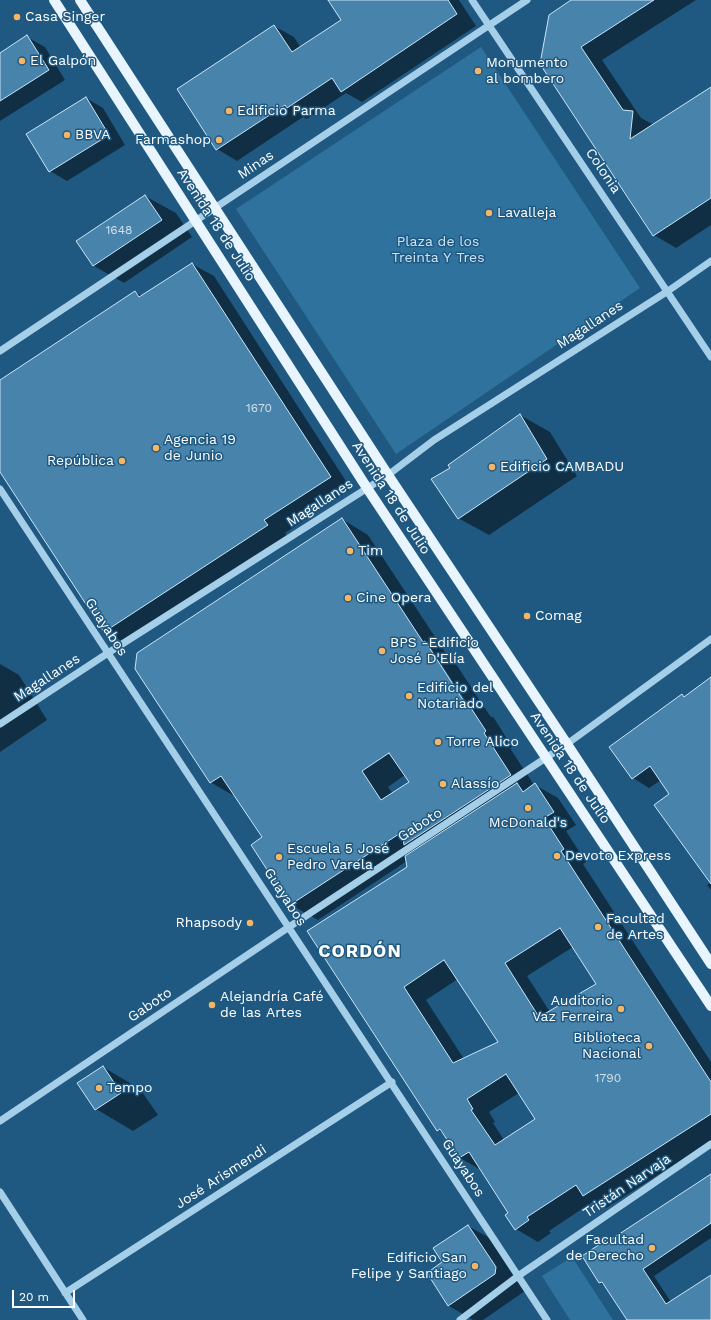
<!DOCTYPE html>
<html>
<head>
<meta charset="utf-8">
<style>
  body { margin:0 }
  #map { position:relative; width:711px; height:1320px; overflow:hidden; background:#1f5982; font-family:"Work Sans",sans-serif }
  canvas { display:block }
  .scale { position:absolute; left:12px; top:1290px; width:63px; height:18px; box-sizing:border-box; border:2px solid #fff; border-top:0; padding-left:5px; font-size:12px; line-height:14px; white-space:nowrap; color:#fff; -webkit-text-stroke:3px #1f5982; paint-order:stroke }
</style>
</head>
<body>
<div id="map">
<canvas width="711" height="1320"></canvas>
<div class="scale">20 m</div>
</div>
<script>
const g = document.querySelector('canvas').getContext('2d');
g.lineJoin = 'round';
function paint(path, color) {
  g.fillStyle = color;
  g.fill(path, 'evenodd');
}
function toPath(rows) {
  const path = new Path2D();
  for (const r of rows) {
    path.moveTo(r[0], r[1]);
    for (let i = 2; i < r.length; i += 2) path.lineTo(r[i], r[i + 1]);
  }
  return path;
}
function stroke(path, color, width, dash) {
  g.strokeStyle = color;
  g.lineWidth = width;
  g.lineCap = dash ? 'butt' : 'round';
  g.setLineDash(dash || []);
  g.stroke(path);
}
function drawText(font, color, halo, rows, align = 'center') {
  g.font = font + ' "Work Sans",sans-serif';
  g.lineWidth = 3;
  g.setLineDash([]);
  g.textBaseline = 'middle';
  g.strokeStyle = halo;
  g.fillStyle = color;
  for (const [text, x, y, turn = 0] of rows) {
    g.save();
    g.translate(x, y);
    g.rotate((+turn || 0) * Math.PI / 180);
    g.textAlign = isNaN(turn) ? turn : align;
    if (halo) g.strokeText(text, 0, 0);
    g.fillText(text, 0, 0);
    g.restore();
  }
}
paint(toPath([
  [481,47,640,288,396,454,236,209],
  [572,1257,613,1320,570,1320,542,1276]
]), '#2f729e');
paint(toPath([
  [329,0,459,0,476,26,362,102,346,93,307,119,303,117,237,161,217,149,178,90,274,26,294,37,301,48,342,20],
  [573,0,696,0,602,60,641,118,654,125,711,89,711,225,676,248,654,235,541,64],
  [27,37,45,47,65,80,0,121,0,54],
  [86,98,103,108,125,145,67,181,50,171],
  [145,196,176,213,192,237,124,283,94,266,78,241],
  [192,264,214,276,351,489,285,533,288,538,126,644,105,631,0,470,0,381,135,292,142,296],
  [520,415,550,432,577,476,489,535,458,518,451,468],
  [342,519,368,535,447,655,452,658,490,716,494,718,512,747,510,748,534,785,535,785,558,798,576,825,566,831,586,862,583,864,711,1062,711,1141,606,1208,594,1201,549,1231,551,1233,538,1242,516,1229,509,1213,481,1170,460,1158,444,1134,438,1130,309,931,408,867,407,861,318,920,291,905,252,845,263,838,236,797,210,782],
  [426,644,428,644,469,706,467,707],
  [405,775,410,783,393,794,388,787],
  [573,947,597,984,550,1012,527,976],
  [458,979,500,1042,464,1059,426,1000],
  [519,1093,536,1120,504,1140,493,1123,495,1122,489,1112],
  [0,664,19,675,47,720,0,752],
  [711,678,711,890,707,885,711,882,671,794,661,780,649,788,633,778,682,695,685,697],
  [103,1067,140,1089,158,1115,133,1131,96,1109],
  [711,1175,711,1238,654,1276,671,1302,711,1276,711,1320,628,1320,606,1286,600,1283,583,1257,611,1241],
  [468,1226,499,1243,525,1291,483,1320,473,1320,449,1306,428,1273,443,1262]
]), '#0007');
const building = toPath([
  [328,0,448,0,457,14,341,92,332,78,287,108,285,105,216,150,177,89,274,25,292,52,341,20,328,0],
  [571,0,654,0,581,47,623,110,633,111,630,139,711,87,711,198,653,236,540,64,549,15,571,0],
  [27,35,49,70,0,101,0,53,27,35],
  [86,97,109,135,49,172,26,134,86,97],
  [145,195,162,220,93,266,76,241,145,195],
  [192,263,331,477,264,520,268,525,104,632,0,472,0,380,135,291,139,297,192,263],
  [520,414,547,459,458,519,431,479,450,468,448,465,520,414],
  [342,518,423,642,425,641,465,703,467,702,486,731,484,733,511,775,404,845,402,832,290,905,251,845,262,837,221,776,210,783,135,669,137,653,342,518],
  [389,753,409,782,381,800,362,771,389,753],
  [711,677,711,884,654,805,669,794,650,766,632,779,609,747,682,694,684,697,711,677],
  [517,783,523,792,535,783,554,812,544,818,564,849,561,851,711,1082,711,1114,583,1196,576,1185,527,1217,529,1220,515,1230,505,1215,508,1213,469,1152,459,1158,440,1129,437,1131,307,931,407,867,405,856,517,783],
  [560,928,596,984,539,1017,505,963,560,928],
  [444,960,498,1042,453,1063,404,987,444,960],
  [506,1074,535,1119,495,1145,471,1110,473,1109,467,1099,506,1074],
  [103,1066,121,1093,95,1110,77,1083,103,1066],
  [711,1174,711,1223,643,1269,666,1304,711,1275,711,1320,627,1320,602,1282,599,1283,582,1256,609,1238,610,1240,711,1174],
  [468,1225,496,1267,495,1274,448,1306,427,1273,442,1262,433,1248,468,1225]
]);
paint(building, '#4883ab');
stroke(building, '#c9e5f7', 1);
stroke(toPath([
  [472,0,711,357],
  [0,351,527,0],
  [0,489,547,1320],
  [0,724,108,653,388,475,434,440,668,291,711,261],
  [0,1121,289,927,567,744,711,639],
  [0,1192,83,1320],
  [65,1293,392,1082],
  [460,1320,518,1276,711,1144]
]), '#a5cee9', 7);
stroke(toPath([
  [54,0,367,488,711,1006],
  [80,0,388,475,567,744,711,964]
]), '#e8f4fe', 10);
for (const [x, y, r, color] of [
  [17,17,4,"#f7b665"],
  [22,61,4,"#f7b665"],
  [478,71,4,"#f7b665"],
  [229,111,4,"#f7b665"],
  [67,135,4,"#f7b665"],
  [219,140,4,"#f7b665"],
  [489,213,4,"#f7b665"],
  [156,448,4,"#f7b665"],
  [122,461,4,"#f7b665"],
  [492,467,4,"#f7b665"],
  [350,551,4,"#f7b665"],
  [348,598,4,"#f7b665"],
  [527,616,4,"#f7b665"],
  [382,651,4,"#f7b665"],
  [409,696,4,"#f7b665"],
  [438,742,4,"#f7b665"],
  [443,784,4,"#f7b665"],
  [528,808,4,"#f7b665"],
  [557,856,4,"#f7b665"],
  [279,857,4,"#f7b665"],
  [250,923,4,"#f7b665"],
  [598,927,4,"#f7b665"],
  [212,1005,4,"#f7b665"],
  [621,1009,4,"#f7b665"],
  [649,1046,4,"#f7b665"],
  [99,1088,4,"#f7b665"],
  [652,1248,4,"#f7b665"],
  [475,1266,4,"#f7b665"]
]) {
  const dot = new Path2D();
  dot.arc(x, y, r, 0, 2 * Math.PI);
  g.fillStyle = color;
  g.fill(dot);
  stroke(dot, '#1f5982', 1.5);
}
drawText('12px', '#d1e0ea', null, [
  ["1648",119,230],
  ["1670",259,408],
  ["1790",608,1078]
]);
drawText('14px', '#fff', '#1f5982', [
  ["Casa Singer",25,17],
  ["El Galpón",30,61],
  ["Monumento",486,63],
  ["al bombero",486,79],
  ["Edificio Parma",237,111],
  ["BBVA",75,135],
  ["Farmashop",211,140,"right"],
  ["Lavalleja",497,213],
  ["Agencia 19",164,440],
  ["de Junio",164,456],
  ["República",114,461,"right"],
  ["Edificio CAMBADU",500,467],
  ["Tim",358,551],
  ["Cine Opera",356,598],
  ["Comag",535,616],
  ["BPS -Edificio",390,643],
  ["José D'Elía",390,659],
  ["Edificio del",417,688],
  ["Notariado",417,704],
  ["Torre Alico",446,742],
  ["Alassío",451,784],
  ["McDonald's",528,823,"center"],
  ["Escuela 5 José",287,849],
  ["Pedro Varela",287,865],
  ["Devoto Express",565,856],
  ["Facultad",606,919],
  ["de Artes",606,935],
  ["Rhapsody",242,923,"right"],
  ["Alejandría Café",220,997],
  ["de las Artes",220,1013],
  ["Auditorio",613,1001,"right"],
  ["Vaz Ferreira",613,1017,"right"],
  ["Biblioteca",641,1038,"right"],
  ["Nacional",641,1054,"right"],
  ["Tempo",107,1088],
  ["Facultad",644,1240,"right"],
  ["de Derecho",644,1256,"right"],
  ["Edificio San",467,1258,"right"],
  ["Felipe y Santiago",467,1274,"right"]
], 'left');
drawText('14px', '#fff', '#1f5982', [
  ["Minas",256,165,-34],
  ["Colonia",603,171,56],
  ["Avenida 18 de Julio",216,225,57],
  ["Magallanes",590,325,-33],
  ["Avenida 18 de Julio",391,498,57],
  ["Magallanes",320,503,-33],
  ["Guayabos",106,627,57],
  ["Magallanes",47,678,-33],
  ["Avenida 18 de Julio",570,768,56],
  ["Gaboto",420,825,-33],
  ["Guayabos",285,897,57],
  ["Gaboto",150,1005,-34],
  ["Guayabos",463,1168,57],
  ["José Arismendi",221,1177,-33],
  ["Tristán Narvaja",627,1186,-34]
]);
drawText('14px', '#c9e5f7', '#1f5982', [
  ["Plaza de los",438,242],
  ["Treinta Y Tres",438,258]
]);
g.letterSpacing = '1px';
drawText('bold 18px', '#fff', '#1f5982', [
  ["CORDÓN",360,952]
]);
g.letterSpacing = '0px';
</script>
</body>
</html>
